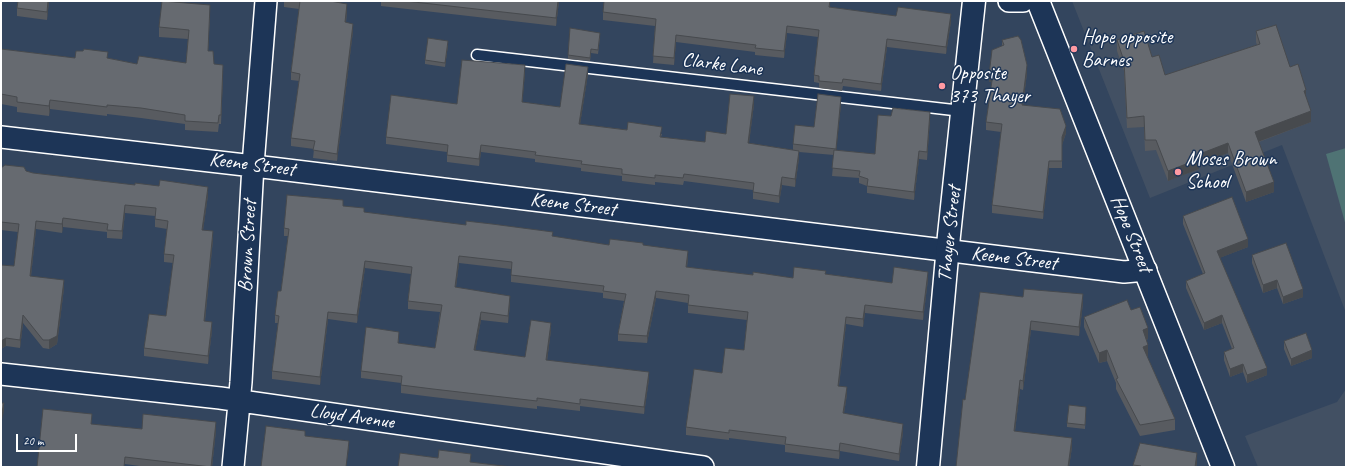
<!DOCTYPE html>
<html>
<head>
<meta charset="utf-8">
<style>
  body { margin:0 }
  #map { position:relative; width:1347px; height:468px; overflow:hidden; background:#33455e; font-family:Caveat,sans-serif }
  canvas { display:block }
  .frame { position:absolute; inset:0; border:2px solid #fff; pointer-events:none }
  .scale { position:absolute; left:16px; top:434px; width:61px; height:18px; box-sizing:border-box; border:2px solid #fff; border-top:0; padding-left:5px; font-size:12px; line-height:14px; white-space:nowrap; color:#fff; -webkit-text-stroke:3px #1d3557; paint-order:stroke }
</style>
</head>
<body>
<div id="map">
<canvas width="1347" height="468"></canvas>
<div class="frame"></div>
<div class="scale">20 m</div>
</div>
<script>
const g = document.querySelector('canvas').getContext('2d');
g.lineJoin = 'round';
function paint(path, color) {
  g.fillStyle = color;
  g.fill(path, 'evenodd');
}
function toPath(rows) {
  const path = new Path2D();
  for (const r of rows) {
    path.moveTo(r[0], r[1]);
    for (let i = 2; i < r.length; i += 2) path.lineTo(r[i], r[i + 1]);
  }
  return path;
}
function stroke(path, color, width, dash) {
  g.strokeStyle = color;
  g.lineWidth = width;
  g.lineCap = dash ? 'butt' : 'round';
  g.setLineDash(dash || []);
  g.stroke(path);
}
function drawText(font, color, halo, rows, align = 'center') {
  g.font = font + ' Caveat,sans-serif';
  g.lineWidth = 3;
  g.setLineDash([]);
  g.textBaseline = 'middle';
  g.strokeStyle = halo;
  g.fillStyle = color;
  for (const [text, x, y, turn = 0] of rows) {
    g.save();
    g.translate(x, y);
    g.rotate((+turn || 0) * Math.PI / 180);
    g.textAlign = isNaN(turn) ? turn : align;
    if (halo) g.strokeText(text, 0, 0);
    g.fillText(text, 0, 0);
    g.restore();
  }
}
paint(toPath([
  [1072,1,1346,1,1346,313,1282,145,1150,198],
  [1346,389,1346,467,1258,467,1245,436,1337,402]
]), '#425063');
paint(toPath([
  [1346,148,1346,226,1326,154]
]), '#4f7374');
const lane = toPath([
  [477,55,962,111]
]);
const street = toPath([
  [1009,1,1023,1],
  [1,137,271,168,1124,272,1146,270],
  [1,374,220,398,703,467],
  [233,467,241,382,253,165,266,1]
]);
const secondary = toPath([
  [1038,1,1223,467],
  [928,467,949,235,974,1]
]);
stroke(lane, '#fff', 13);
stroke(street, '#fff', 24);
stroke(secondary, '#fff', 25);
stroke(lane, '#1d3557', 10);
stroke(street, '#1d3557', 21);
stroke(secondary, '#1d3557', 22);
paint(toPath([
  [18,1,49,1,47,20,17,16,17,8],
  [284,1,330,1,347,11,346,23,353,31,337,161,313,158,314,149,291,146,291,138,299,81,291,80,291,72,299,9,284,7],
  [381,1,559,1,556,26,381,6],
  [830,1,830,7,896,16,951,21,946,54,887,47,881,91,843,86,842,91,819,88,819,83,814,82,814,75,818,37,787,33,784,58,755,55,755,52,676,42,674,65,653,63,655,26,603,20,603,12],
  [210,15,208,51,214,64,223,74,221,124,219,124,218,132,185,130,185,124,141,118,107,114,107,116,50,109,49,116,17,112,17,107,1,104,1,49,75,58,108,58,137,64,186,63,188,39,159,37,159,27],
  [1256,31,1290,67,1306,99,1311,122,1259,142,1274,192,1246,202,1228,153,1199,164,1199,169,1168,181,1156,150,1145,151,1144,127,1127,128,1124,71,1117,51,1117,40,1152,57,1165,75,1257,45,1256,42],
  [600,37,598,54,591,53,590,61,568,59,568,55],
  [1002,40,1027,73,1023,105,1066,133,1062,145,1062,168,1049,168,1043,219,992,213,992,205,1001,132,986,130,986,122,992,81,989,82,1002,46],
  [448,45,445,67,425,64,425,60],
  [525,73,522,102,560,107,588,74,580,124,662,134,661,137,705,142,726,134,754,104,749,143,793,150,793,144,814,127,841,104,836,150,875,154,930,120,927,160,919,159,914,200,867,193,867,186,859,183,859,178,832,176,834,155,799,152,799,158,795,187,782,185,779,203,753,199,753,190,684,181,683,185,655,182,655,185,622,181,622,176,581,171,581,168,535,162,535,159,481,152,479,166,447,162,447,152,386,144,386,137,457,104],
  [1,168,26,171,33,173,208,195,203,230,213,239,205,321,212,330,208,364,144,356,144,348,166,316,173,263,164,262,164,254,167,229,155,227,155,216,125,213,122,239,107,238,107,232,63,227,62,233,36,229,31,276,64,288,57,344,49,349,43,348,23,323,20,348,6,346,1,349,1,265,14,266,18,232,1,230],
  [343,206,364,213,553,237,609,245,643,245,688,258,687,267,753,275,793,278,826,274,892,283,928,279,923,320,865,313,863,327,846,324,839,386,847,394,844,413,903,432,899,461,840,451,839,459,785,452,785,445,729,438,729,440,686,435,686,427,722,373,744,350,747,320,688,313,688,303,656,298,647,343,618,341,618,334,624,301,603,298,603,293,511,282,511,269,459,263,456,287,510,304,508,323,481,320,475,351,525,357,551,330,547,361,649,379,644,414,580,406,580,411,537,406,537,409,433,397,401,393,401,383,361,378,361,371,399,339,398,343,435,348,440,312,408,309,408,301,411,274,365,268,357,323,328,319,320,385,272,379,272,371,278,323,275,323,275,315,281,291,288,236,284,236,284,228],
  [1183,216,1248,247,1219,258,1267,375,1247,383,1243,372,1230,377,1224,360,1224,352,1232,349,1222,323,1204,330,1186,288,1186,281,1203,274,1183,224],
  [1252,255,1303,297,1283,304,1277,288,1263,293,1252,263],
  [1023,297,1083,303,1079,336,1031,330,1023,390,1020,389,1015,431,1072,447,1069,467,956,467],
  [1084,317,1148,339,1146,340,1148,356,1147,356,1175,419,1175,430,1140,436,1116,389,1116,383,1107,361,1099,363,1084,327],
  [1284,341,1312,358,1291,366,1284,349],
  [1086,411,1085,429,1067,427,1067,423],
  [91,424,142,429,216,430,212,467,147,467,125,464],
  [1197,464,1196,467,1133,467,1133,465]
]), '#585b60');
paint(toPath([
  [48,1,49,1,47,20,47,12],
  [558,1,559,1,556,26,556,18],
  [347,4,347,11,345,30,345,22],
  [951,14,951,21,946,54,946,47],
  [353,24,353,31,337,161,337,154],
  [787,26,787,33,784,58,784,51],
  [676,35,676,42,674,65,674,58],
  [887,39,887,47,881,91,881,84],
  [448,41,448,45,445,67,445,63],
  [223,65,223,74,221,124,221,115],
  [525,65,525,73,522,109,522,102],
  [1027,65,1027,73,1022,112,1022,105],
  [588,67,588,74,579,131,579,124],
  [993,74,993,81,989,82,989,75],
  [1306,90,1306,101,1304,91],
  [754,96,754,104,748,151,748,143],
  [841,97,841,104,836,156,836,149],
  [50,100,50,109,49,116,49,106],
  [1311,111,1311,122,1255,143,1255,132],
  [930,112,930,120,927,160,927,152],
  [1066,126,1066,133,1062,145,1062,168,1062,137],
  [1228,143,1228,153,1199,164,1199,169,1168,181,1168,171,1197,155],
  [481,145,481,152,479,166,479,159],
  [799,151,799,158,795,187,795,179],
  [919,151,919,159,914,200,914,192],
  [1049,161,1049,168,1043,219,1043,212],
  [782,177,782,185,779,203,779,196],
  [1274,182,1274,192,1246,202,1246,192],
  [208,187,208,195,202,238,202,230],
  [125,205,125,213,122,239,122,231],
  [63,218,63,227,62,233,62,224],
  [36,221,36,229,30,285,30,276],
  [213,231,213,239,204,329,204,321],
  [1248,239,1248,247,1217,259,1217,251],
  [688,251,688,258,686,274,686,267],
  [459,256,459,263,455,295,455,287],
  [365,261,365,268,357,323,357,315],
  [928,272,928,279,923,320,923,312],
  [64,280,64,288,57,344,49,349,49,340],
  [1277,280,1277,288,1263,293,1263,285],
  [1303,289,1303,297,1283,304,1283,297],
  [656,291,656,298,647,343,647,336],
  [1083,294,1083,303,1079,336,1079,327],
  [510,296,510,304,508,323,508,316],
  [865,305,865,313,863,327,863,319],
  [328,312,328,319,320,385,320,377],
  [481,312,481,320,474,358,474,350],
  [23,315,23,323,20,348,20,340],
  [1222,315,1222,323,1204,330,1204,323],
  [846,317,846,324,838,393,838,386],
  [1031,321,1031,330,1023,390,1023,381],
  [212,322,212,330,208,364,208,356],
  [551,323,551,330,546,368,546,360],
  [1148,328,1148,339,1143,341,1143,330],
  [6,338,6,346,1,349,1,341],
  [1148,345,1148,356,1143,358,1143,347],
  [1107,350,1107,361,1099,363,1099,353],
  [1312,350,1312,358,1291,366,1291,359],
  [1243,364,1243,372,1230,377,1230,369],
  [1267,368,1267,375,1247,383,1247,375],
  [649,372,649,379,644,414,644,407],
  [1020,380,1020,389,1014,439,1014,431],
  [847,387,847,394,843,420,843,413],
  [4,403,4,411,1,425,1,417],
  [216,422,216,430,212,467,211,467],
  [903,424,903,432,899,461,899,454],
  [1072,438,1072,447,1069,467,1068,467],
  [349,441,349,449,346,467],
  [840,443,840,451,839,459,839,451],
  [1197,453,1197,464,1196,467,1195,467]
]), '#474a4e');
const building = toPath([
  [18,1,48,1,47,12,17,8,18,1],
  [162,1,210,5,208,51,213,51,214,64,223,65,221,115,219,115,218,123,185,121,185,115,141,108,107,105,107,107,50,100,49,106,17,102,17,97,1,94,1,49,75,58,76,51,83,51,84,49,108,52,107,58,137,64,139,56,186,63,189,30,159,27,162,1],
  [296,1,330,1,347,4,345,22,353,24,337,154,313,150,315,141,291,138,300,74,291,72,300,1,296,1],
  [405,1,558,1,556,18,405,1],
  [604,1,830,1,829,7,896,16,898,7,951,14,946,47,887,39,881,84,843,79,842,83,819,81,819,76,814,75,819,30,787,26,784,51,755,48,756,45,676,35,674,58,653,56,656,19,603,12,604,1],
  [1276,25,1290,67,1298,64,1306,90,1304,91,1311,111,1255,132,1274,182,1246,192,1228,143,1197,155,1199,159,1168,171,1156,140,1145,140,1144,116,1127,118,1124,61,1117,40,1144,31,1152,57,1159,55,1165,75,1260,44,1256,31,1276,25],
  [570,28,600,33,598,50,591,49,590,58,568,55,570,28],
  [1018,36,1021,40,1027,65,1022,105,1060,109,1066,126,1062,137,1062,161,1049,161,1043,212,992,205,1002,124,986,122,993,74,989,75,992,50,1004,45,1002,40,1018,36],
  [428,38,448,41,445,63,425,60,428,38],
  [462,60,525,65,522,102,560,107,566,64,588,67,579,124,627,130,628,122,662,127,660,137,705,142,706,131,726,134,730,94,754,96,748,143,799,151,795,179,782,177,779,196,753,192,754,183,684,174,683,178,655,175,655,178,622,174,622,169,581,164,582,161,535,155,536,152,481,145,479,159,447,155,448,145,386,137,391,95,457,104,462,60],
  [818,94,841,97,836,149,793,144,795,125,814,127,818,94],
  [893,108,930,112,927,152,919,151,914,192,867,186,868,179,859,176,860,171,832,168,834,150,875,154,878,115,891,116,893,108],
  [5,165,24,167,26,171,33,173,135,185,135,183,159,186,160,180,208,187,202,230,213,231,204,321,212,322,208,356,144,348,149,314,166,316,174,255,164,254,168,221,155,219,156,208,125,205,122,231,107,230,108,224,63,218,62,224,36,221,30,276,64,280,57,336,49,340,43,340,23,315,20,340,6,338,1,341,1,265,14,266,19,224,1,222,1,168,5,165],
  [287,195,343,200,343,206,364,208,364,212,466,225,466,221,492,224,553,232,552,236,609,245,610,239,643,243,643,245,688,251,686,267,753,275,753,272,793,278,794,267,826,271,825,274,892,283,894,267,928,272,923,312,865,305,863,319,846,317,838,386,847,387,843,413,903,424,899,454,840,443,839,451,785,444,786,437,729,430,729,433,686,427,694,369,722,373,725,348,744,350,748,312,688,305,689,295,656,291,647,336,618,334,626,294,603,291,604,286,511,275,512,262,459,256,455,287,510,296,508,316,481,312,474,350,525,357,531,320,551,323,546,360,649,372,644,407,580,399,580,404,537,398,537,401,433,389,401,385,402,376,361,371,366,327,399,332,398,343,435,348,442,305,408,301,412,267,365,261,357,315,328,312,320,377,272,371,279,316,275,315,278,291,281,291,289,229,284,228,287,195],
  [1232,197,1248,239,1217,251,1267,368,1247,375,1243,364,1230,369,1224,352,1234,348,1222,315,1204,323,1186,281,1205,273,1183,216,1232,197],
  [1286,243,1303,289,1283,297,1277,280,1263,285,1252,255,1286,243],
  [1024,289,1083,294,1079,327,1031,321,1023,381,1020,380,1014,431,1072,438,1068,467,956,467,963,399,965,400,980,292,1023,297,1024,289],
  [1127,300,1131,310,1140,307,1148,328,1143,330,1148,345,1143,347,1175,419,1140,425,1116,379,1118,378,1107,350,1099,353,1084,317,1127,300],
  [1306,333,1312,350,1291,359,1284,341,1306,333],
  [1,403,4,403,1,417,1,403],
  [1069,405,1086,407,1085,425,1067,423,1069,405],
  [43,409,92,414,91,424,142,429,143,414,216,422,211,467,125,457,124,467,37,467,43,409],
  [266,426,305,431,305,436,349,441,346,467,261,467,266,426],
  [1140,443,1197,453,1195,467,1141,467,1141,466,1133,465,1140,443],
  [439,450,471,454,470,462,512,467,398,467,400,453,438,458,439,450]
]);
paint(building, '#666a70');
stroke(building, '#474a4e', 1);
for (const [x, y, r, color] of [
  [1074,49,4,"#ff9aa2"],
  [942,86,4,"#ff9aa2"],
  [1178,172,4,"#ff9aa2"]
]) {
  const dot = new Path2D();
  dot.arc(x, y, r, 0, 2 * Math.PI);
  g.fillStyle = color;
  g.fill(dot);
  stroke(dot, '#1d3557', 1.5);
}
drawText('20px', '#fff', '#1d3557', [
  ["Hope opposite",1082,38],
  ["Barnes",1082,61],
  ["Opposite",950,74],
  ["373 Thayer",950,97],
  ["Moses Brown",1186,160],
  ["School",1186,183]
], 'left');
drawText('20px', '#fff', '#1d3557', [
  ["Clarke Lane",722,65,7],
  ["Keene Street",252,165,7],
  ["Keene Street",573,205,7],
  ["Thayer Street",950,234,-84],
  ["Hope Street",1131,234,68],
  ["Brown Street",248,246,-87],
  ["Keene Street",1014,259,7],
  ["Lloyd Avenue",352,417,8]
]);
</script>
</body>
</html>
